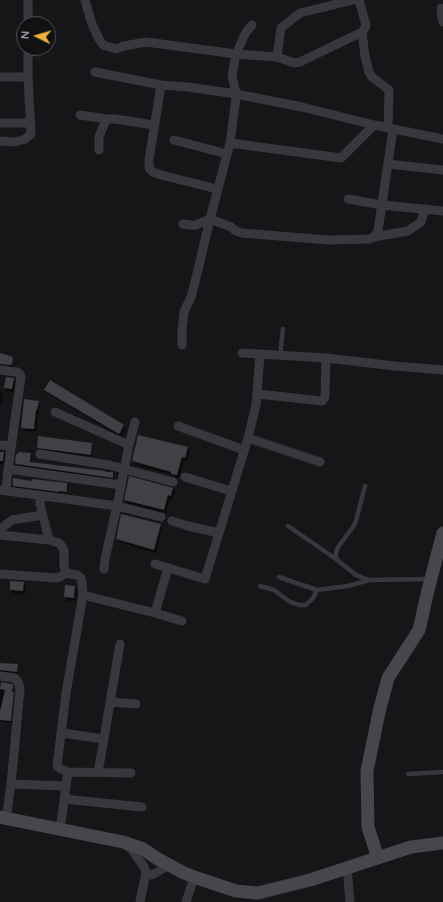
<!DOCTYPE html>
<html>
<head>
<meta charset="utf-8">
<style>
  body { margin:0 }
  #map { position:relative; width:443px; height:902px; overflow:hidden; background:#161618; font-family:Quicksand,sans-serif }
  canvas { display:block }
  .north { position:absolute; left:16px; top:16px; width:40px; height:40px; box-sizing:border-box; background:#111113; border:1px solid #4d4f55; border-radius:50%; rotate:275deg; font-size:11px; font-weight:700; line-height:16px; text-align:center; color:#a8adb8 }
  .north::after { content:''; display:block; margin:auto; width:14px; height:18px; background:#f2b134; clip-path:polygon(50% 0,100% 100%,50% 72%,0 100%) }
</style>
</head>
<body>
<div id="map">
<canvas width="443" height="902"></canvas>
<div class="north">N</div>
</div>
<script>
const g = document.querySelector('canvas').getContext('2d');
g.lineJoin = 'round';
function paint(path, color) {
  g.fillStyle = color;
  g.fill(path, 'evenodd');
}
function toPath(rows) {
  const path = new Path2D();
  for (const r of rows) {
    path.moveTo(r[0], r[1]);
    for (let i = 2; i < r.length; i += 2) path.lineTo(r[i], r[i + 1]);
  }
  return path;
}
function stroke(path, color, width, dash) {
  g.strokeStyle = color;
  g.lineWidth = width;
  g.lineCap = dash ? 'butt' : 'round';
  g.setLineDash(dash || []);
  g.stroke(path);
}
paint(toPath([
  [12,363,14,367,14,369,10,368,8,365],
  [13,379,15,382,14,392,7,391,5,388],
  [0,390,3,394,1,405,0,405],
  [45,390,123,425,126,429,121,437,47,393],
  [38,402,40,406,39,414,38,413,36,432,25,431,22,428],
  [91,444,93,447,92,457,39,451,38,448],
  [188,448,190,452,187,461,184,460,179,478,174,477,173,475,135,465,133,461],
  [0,453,4,453,6,457,5,464,0,464],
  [31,454,32,456,31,463,112,473,114,475,113,479,19,466,17,464,16,462],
  [67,484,68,487,67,493,60,492,60,493,15,488,14,485],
  [173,489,175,492,173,499,170,498,166,513,127,503,125,499],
  [160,525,162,528,156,553,119,542,117,539],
  [24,583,26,586,25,595,13,593,11,590],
  [75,587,77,591,76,601,67,601,65,597],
  [0,663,17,665,18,667,18,674,0,672],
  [0,683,11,684,13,688,13,693,14,695,12,723,0,721]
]), '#0007');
paint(toPath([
  [0,353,13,357,12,365,0,364],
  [6,377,14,378,12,389,4,388],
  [50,380,124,425,119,434,44,390],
  [24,399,39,401,37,410,36,410,34,429,21,428],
  [138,435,188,447,185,458,182,457,177,475,171,474,171,472,132,461],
  [38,436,92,443,91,455,37,448],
  [0,452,4,452,3,461,0,461],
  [18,452,31,453,30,462,105,471,105,472,113,472,113,478,16,464,17,463,15,463,16,454,18,454],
  [129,476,173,488,171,496,168,495,164,510,124,500],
  [13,478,32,481,32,479,67,483,67,492,59,491,59,492,13,486],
  [121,514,161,524,154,550,116,539],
  [10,581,24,582,23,591,10,590],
  [65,585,75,586,74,598,64,597],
  [0,663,18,664,17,672,0,670],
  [1,682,12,684,13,685,12,692,14,692,11,721,0,720,0,711,5,690,0,689]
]), '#404145');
stroke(toPath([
  [280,355,283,329],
  [365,486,356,521,353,527,338,547,336,552,336,559,356,575,369,580,429,579],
  [288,526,336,559],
  [279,577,317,590],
  [260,586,274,590,290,602,299,605,306,605,313,598,317,590,348,586,369,580],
  [408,774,443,772]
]), '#37383d', 4.5);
stroke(toPath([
  [28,0,28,24],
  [85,0,92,24,99,39,103,45,116,49,124,46,146,42,236,54,232,75,236,94,302,107,374,125,443,139],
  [441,8,442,19,443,22],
  [252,25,246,32,236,54,277,57,281,28,300,13,353,0],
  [362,32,365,56,369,72,372,77,389,90,389,92,388,128],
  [277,57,294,63,300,62,362,32,365,28,366,25,359,0],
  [95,72,161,85,188,87,236,94,235,106,230,143,210,219,196,278,191,297,184,312,182,330,182,345],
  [0,77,28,77],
  [161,85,149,160,149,168,153,172,161,175,217,189],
  [80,115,107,119,115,119,154,125],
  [0,123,30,123],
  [174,140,227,154],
  [0,141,15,142,25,139,31,134,28,77,28,48],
  [230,143,341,158,374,125],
  [99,150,99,137,102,129,107,119],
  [388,164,443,170],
  [348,199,382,205,443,211],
  [183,224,190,225,196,225,210,219,231,227,236,231,242,233,328,240,370,239,374,237,378,231,393,129],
  [374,237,408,231,421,222,425,209],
  [242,353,326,358,395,366,443,370],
  [0,370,17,372,20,374,21,377,8,469,6,491],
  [258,394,322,401,325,397,326,358],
  [55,412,129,445],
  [178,426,244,450],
  [248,438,256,405,260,355],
  [0,445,11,446],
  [40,454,109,465,173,482],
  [8,469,121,485],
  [185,477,231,491],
  [0,490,117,506,161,517],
  [40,496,40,504,49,540],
  [172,521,188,526,219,533],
  [0,532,3,527,12,520,42,515],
  [0,535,49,540,59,543,63,548,64,551,64,566,66,573,60,577,57,578,0,574],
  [155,564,205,579,248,438,320,462],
  [104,569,105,559,117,506,129,445,135,422],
  [66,573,77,575,80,577,82,582,83,595],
  [155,613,168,568],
  [0,676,15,678,19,684,20,690,11,784,6,819],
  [110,702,120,644],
  [62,733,104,739,110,702,136,704],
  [68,772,131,773],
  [98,772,104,739],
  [11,784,66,786],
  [64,799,142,807],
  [60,829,68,772,61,769,57,766,66,693,83,595,155,613,182,621],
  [127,845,132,850,144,867,146,872,140,902],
  [347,868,350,902],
  [145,876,154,874,169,865],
  [186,902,194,877]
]), '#37383d', 9);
stroke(toPath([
  [0,817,123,842,143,849,158,859,182,872,194,877,236,891,258,893,310,880,411,847,443,843],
  [378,858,368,827,367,771,379,712,388,678,419,630,428,590,443,533]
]), '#45474d', 13);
</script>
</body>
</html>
